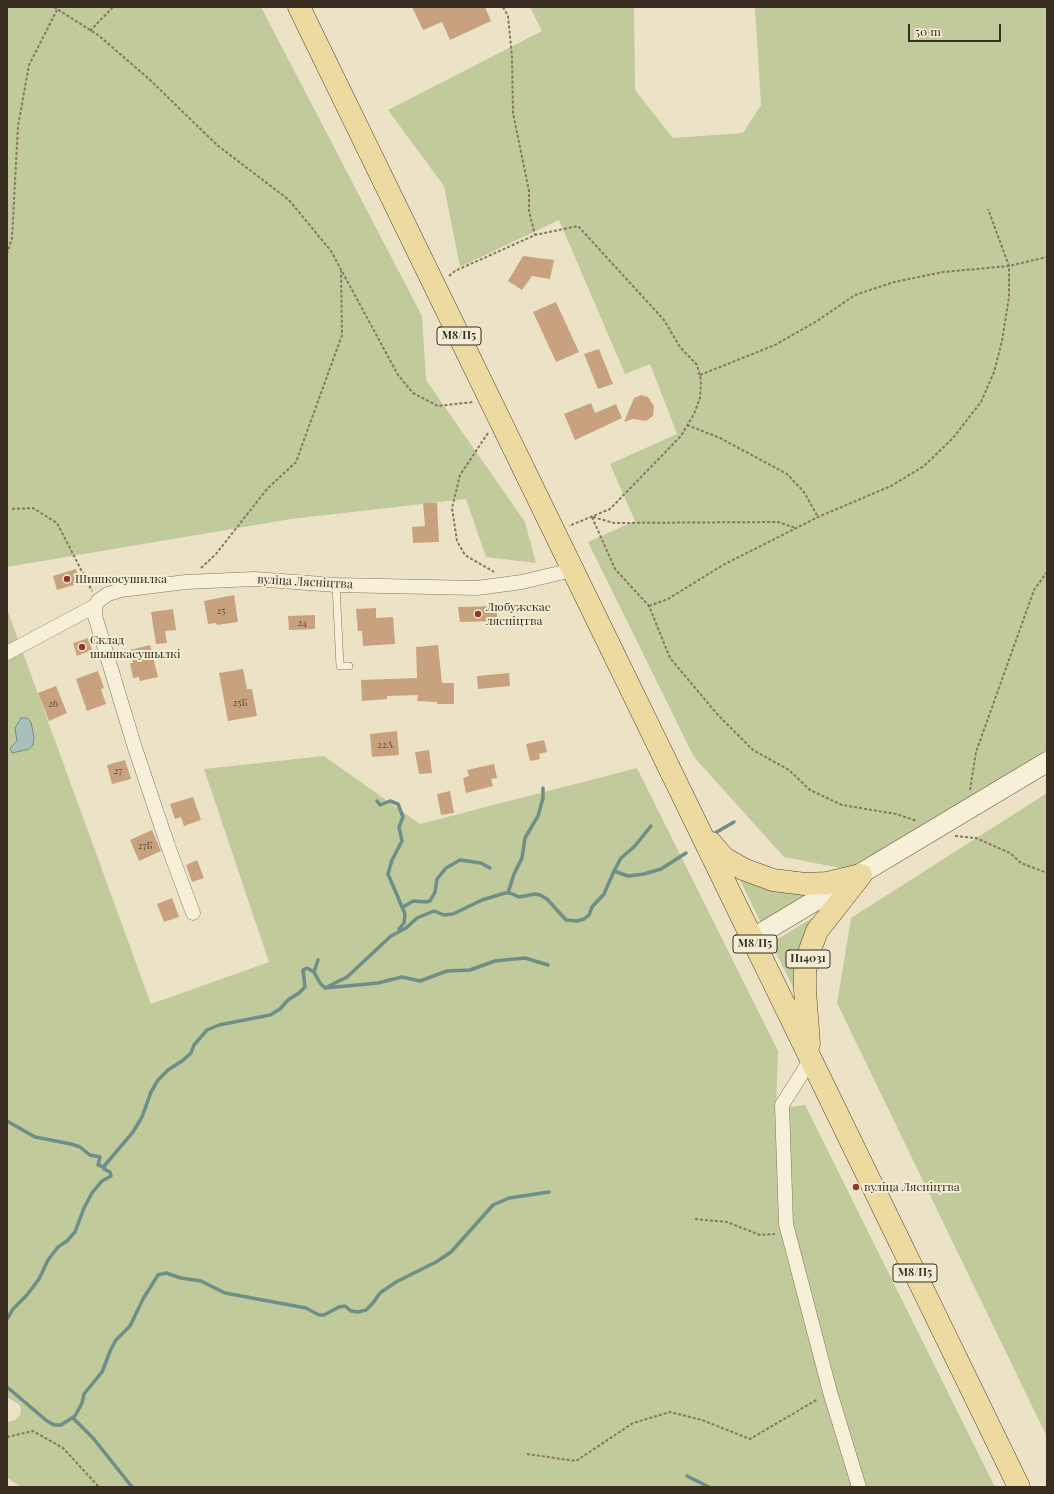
<!DOCTYPE html>
<html>
<head>
<meta charset="utf-8">
<style>
  body { margin:0 }
  #map { position:relative; width:1054px; height:1494px; overflow:hidden; background:#ece3c6; font-family:"Playfair Display",serif }
  canvas { display:block }
  .frame { position:absolute; inset:0; border:8px solid #382d20; pointer-events:none }
  .scale { position:absolute; left:908px; top:24px; width:93px; height:18px; box-sizing:border-box; border:2px solid #382d20; border-top:0; padding-left:5px; font-size:12px; line-height:14px; white-space:nowrap; color:#382d20; -webkit-text-stroke:3px #f4edd5; paint-order:stroke }
</style>
</head>
<body>
<div id="map">
<canvas width="1054" height="1494"></canvas>
<div class="frame"></div>
<div class="scale">50 m</div>
</div>
<script>
const g = document.querySelector('canvas').getContext('2d');
g.lineJoin = 'round';
function paint(path, color) {
  g.fillStyle = color;
  g.fill(path, 'evenodd');
}
function toPath(rows) {
  const path = new Path2D();
  for (const r of rows) {
    path.moveTo(r[0], r[1]);
    for (let i = 2; i < r.length; i += 2) path.lineTo(r[i], r[i + 1]);
  }
  return path;
}
function stroke(path, color, width, dash) {
  g.strokeStyle = color;
  g.lineWidth = width;
  g.lineCap = dash ? 'butt' : 'round';
  g.setLineDash(dash || []);
  g.stroke(path);
}
function drawText(font, color, halo, rows, align = 'center') {
  g.font = font + ' "Playfair Display",serif';
  g.lineWidth = 4;
  g.setLineDash([]);
  g.textBaseline = 'middle';
  g.strokeStyle = halo;
  g.fillStyle = color;
  for (const [text, x, y, turn = 0] of rows) {
    g.save();
    g.translate(x, y);
    g.rotate((+turn || 0) * Math.PI / 180);
    g.textAlign = isNaN(turn) ? turn : align;
    if (halo) g.strokeText(text, 0, 0);
    g.fillText(text, 0, 0);
    g.restore();
  }
}
paint(toPath([
  [7,7,261,7,422,316,426,380,525,522,536,563,486,557,466,499,291,519,7,567],
  [530,7,634,7,635,90,673,138,743,133,761,105,755,7,1047,7,1047,754,850,870,784,857,694,757,588,542,635,521,610,464,677,434,650,364,625,374,559,220,460,267,444,186,388,110,542,31],
  [7,609,151,1004,269,962,204,769,324,756,420,824,637,768,778,1051,776,1109,805,1105,995,1487,22,1487,13,1482,7,1477,7,1422,15,1420,20,1415,21,1409,19,1404,7,1397],
  [1047,793,1047,1437,837,1003,851,918],
  [738,876,815,892,761,923],
  [817,915,797,986,794,989,771,943]
]), '#c1ca9a');
const water = toPath([
  [21,718,27,718,31,722,34,738,33,745,29,749,12,753,10,748,17,741,15,728,21,718]
]);
paint(water, '#a7c0ba');
stroke(water, '#6e8e88', 1);
stroke(toPath([
  [377,801,380,805,390,801,398,804,403,817,399,827,402,841,392,860,388,874,405,914,404,923,399,929],
  [715,833,734,822],
  [614,871,621,858,634,847,651,826],
  [508,893,514,874,522,858,525,838,538,816,543,798,543,788],
  [403,907,413,901,425,902,430,901,435,892,437,879,446,868,460,860,481,863,490,868],
  [314,972,318,960],
  [325,988,378,983,402,977,420,981,447,971,470,970,495,961,525,958,548,965],
  [7,1121,35,1137,71,1144,80,1147,90,1155,100,1157,98,1165,104,1167],
  [7,1319,13,1309,27,1295,39,1279,48,1260,58,1247,67,1241,75,1232,84,1208,92,1193,102,1181,111,1176,110,1172,104,1169,105,1165,133,1132,142,1117,151,1092,158,1080,168,1070,182,1061,191,1053,194,1045,207,1030,219,1025,270,1015,280,1009,288,1000,299,993,305,987,303,970,307,968,314,972,320,983,325,988,347,977,391,936,406,928,417,918,434,911,444,915,453,914,482,900,505,893,510,893,519,897,535,894,540,895,547,899,566,920,577,921,584,919,589,915,592,907,604,894,614,871,628,876,644,874,661,869,686,853],
  [7,1387,47,1421,54,1425,61,1425,75,1416,82,1403,84,1394,102,1372,111,1349,116,1340,130,1326,143,1299,158,1275,166,1273,181,1278,201,1281,225,1293,306,1308,319,1315,324,1315,339,1307,345,1306,351,1311,358,1312,366,1310,373,1303,380,1293,396,1282,436,1262,451,1252,493,1205,509,1198,549,1192],
  [73,1418,93,1438,132,1487],
  [687,1476,709,1487]
]), '#6e8e88', 3.5);
paint(toPath([
  [412,7,485,7,491,21,450,40,442,22,423,30],
  [523,256,554,260,550,279,532,276,522,290,508,281],
  [556,302,579,352,556,362,533,312],
  [599,349,613,384,598,389,584,354],
  [641,395,648,397,654,406,653,416,646,421,633,419,624,422,634,398],
  [591,403,595,413,616,404,622,418,575,440,564,414],
  [423,503,437,503,439,542,413,543,412,527,425,526],
  [76,569,80,583,57,590,53,576],
  [234,595,238,622,217,625,216,623,208,624,204,601],
  [497,606,497,621,460,622,458,607],
  [376,608,376,618,393,617,395,644,363,646,362,631,358,631,356,609],
  [173,609,176,630,165,631,167,643,156,644,151,612],
  [315,615,315,629,289,630,288,616],
  [88,638,92,650,77,656,73,643],
  [150,645,158,677,140,681,139,677,133,678,130,663,133,663,130,650],
  [438,645,442,683,454,683,454,704,437,704,437,702,417,701,418,695,387,696,387,699,362,701,361,680,417,678,416,647],
  [243,669,247,689,252,689,257,716,228,721,219,673],
  [98,671,104,688,101,689,106,704,87,711,76,679],
  [509,673,510,686,478,689,477,676],
  [56,686,67,713,49,721,38,693],
  [397,731,399,755,372,757,370,734],
  [544,740,547,752,539,754,540,759,530,761,526,744],
  [429,750,432,773,419,774,415,752],
  [125,760,131,779,112,784,107,765],
  [494,764,497,778,491,779,493,786,466,793,463,778,469,776,467,770],
  [450,791,454,813,441,815,437,794],
  [193,797,201,820,184,826,181,817,175,819,170,804],
  [152,830,161,851,139,861,130,840],
  [197,860,204,878,192,882,186,865],
  [172,898,179,917,164,922,157,904]
]), '#c8a27e');
const lane = toPath([
  [336,585,340,666,349,666]
]);
const street = toPath([
  [95,606,95,616,135,748,168,846,193,913],
  [7,653,95,606,98,601,108,594,121,590,186,582,254,579,336,585,477,588,522,582,572,570],
  [811,1059,782,1105,786,1224,830,1392,859,1487]
]);
const secondary = toPath([
  [753,938,1047,762]
]);
const primary = toPath([
  [299,7,1019,1487],
  [711,843,724,858,743,869,773,880,805,884,827,883,861,875],
  [809,1044,805,990,805,971,810,950,817,931,861,875]
]);
stroke(lane, '#87765d', 8);
stroke(street, '#87765d', 15);
stroke(secondary, '#695740', 21);
stroke(primary, '#554431', 23);
stroke(toPath([
  [54,7,98,35,148,78,217,145,289,200,331,251,398,375,413,393,438,406,473,402],
  [503,7,508,16,512,57,513,113,529,191,529,211,535,235],
  [90,31,113,7],
  [7,254,12,238,18,126,29,65,57,10],
  [449,276,455,271,535,235,578,226,664,320,680,347,697,365,701,380,700,398,694,414,681,436,610,509,569,526],
  [700,375,775,345,817,321,855,295,894,282,943,272,1009,266,1047,257],
  [687,425,720,438,787,474,804,492,818,517],
  [488,433,460,475,452,508,457,541,465,555,494,572],
  [12,509,33,508,57,523,92,591],
  [592,517,615,569,649,606,670,658,718,715,753,750,789,770,810,790,842,805,896,814,917,821],
  [593,517,614,523,778,522,796,528],
  [201,568,216,554,267,489,296,462,342,335,341,271],
  [649,606,668,599,723,565,818,517,891,486,924,466,953,438,981,402,994,372,1002,341,1009,297,1009,266,988,209],
  [970,790,976,752,1034,590,1047,572],
  [955,836,976,838,1010,853,1021,863,1047,873],
  [695,1219,727,1222,760,1235,775,1234],
  [7,1437,33,1431,63,1448,99,1487],
  [527,1454,576,1461,633,1423,670,1412,702,1420,750,1439,818,1399]
]), '#87765d', 2, [3, 2]);
stroke(lane, '#f7f0d9', 7);
stroke(street, '#f7f0d9', 14);
stroke(secondary, '#f7f0d9', 20);
stroke(primary, '#eddaa0', 22);
for (const [x, y, r, color] of [
  [67,579,4,"#933630"],
  [478,614,4,"#933630"],
  [82,647,4,"#933630"],
  [856,1187,4,"#933630"]
]) {
  const dot = new Path2D();
  dot.arc(x, y, r, 0, 2 * Math.PI);
  g.fillStyle = color;
  g.fill(dot);
  stroke(dot, '#f4edd5', 1.5);
}
drawText('10px', '#5c4a38', null, [
  ["25",221,611],
  ["24",302,623],
  ["25Б",240,703],
  ["26",53,704],
  ["22А",385,745],
  ["27",118,771],
  ["27Б",145,846]
]);
for (const [x, y, w] of [
  [459,336,44],
  [755,944,44],
  [808,959,44],
  [915,1273,44]
]) {
  const box = new Path2D();
  box.roundRect(x - w / 2, y - 9, w, 18, 3);
  g.fillStyle = '#f4edd5';
  g.fill(box);
  stroke(box, '#382d20', 1);
}
drawText('bold 11px', '#382d20', null, [
  ["М8/П5",459,336],
  ["М8/П5",755,944],
  ["Н14031",808,959],
  ["М8/П5",915,1273]
]);
drawText('12px', '#382d20', '#f4edd5', [
  ["Шишкосушилка",75,579],
  ["Любужскае",486,607],
  ["лясніцтва",486,621],
  ["Склад",90,640],
  ["шышкасушылкі",90,654],
  ["вуліца Лясніцтва",864,1187]
], 'left');
drawText('12px', '#382d20', '#f4edd5', [
  ["вуліца Лясніцтва",305,582,3]
]);
</script>
</body>
</html>
